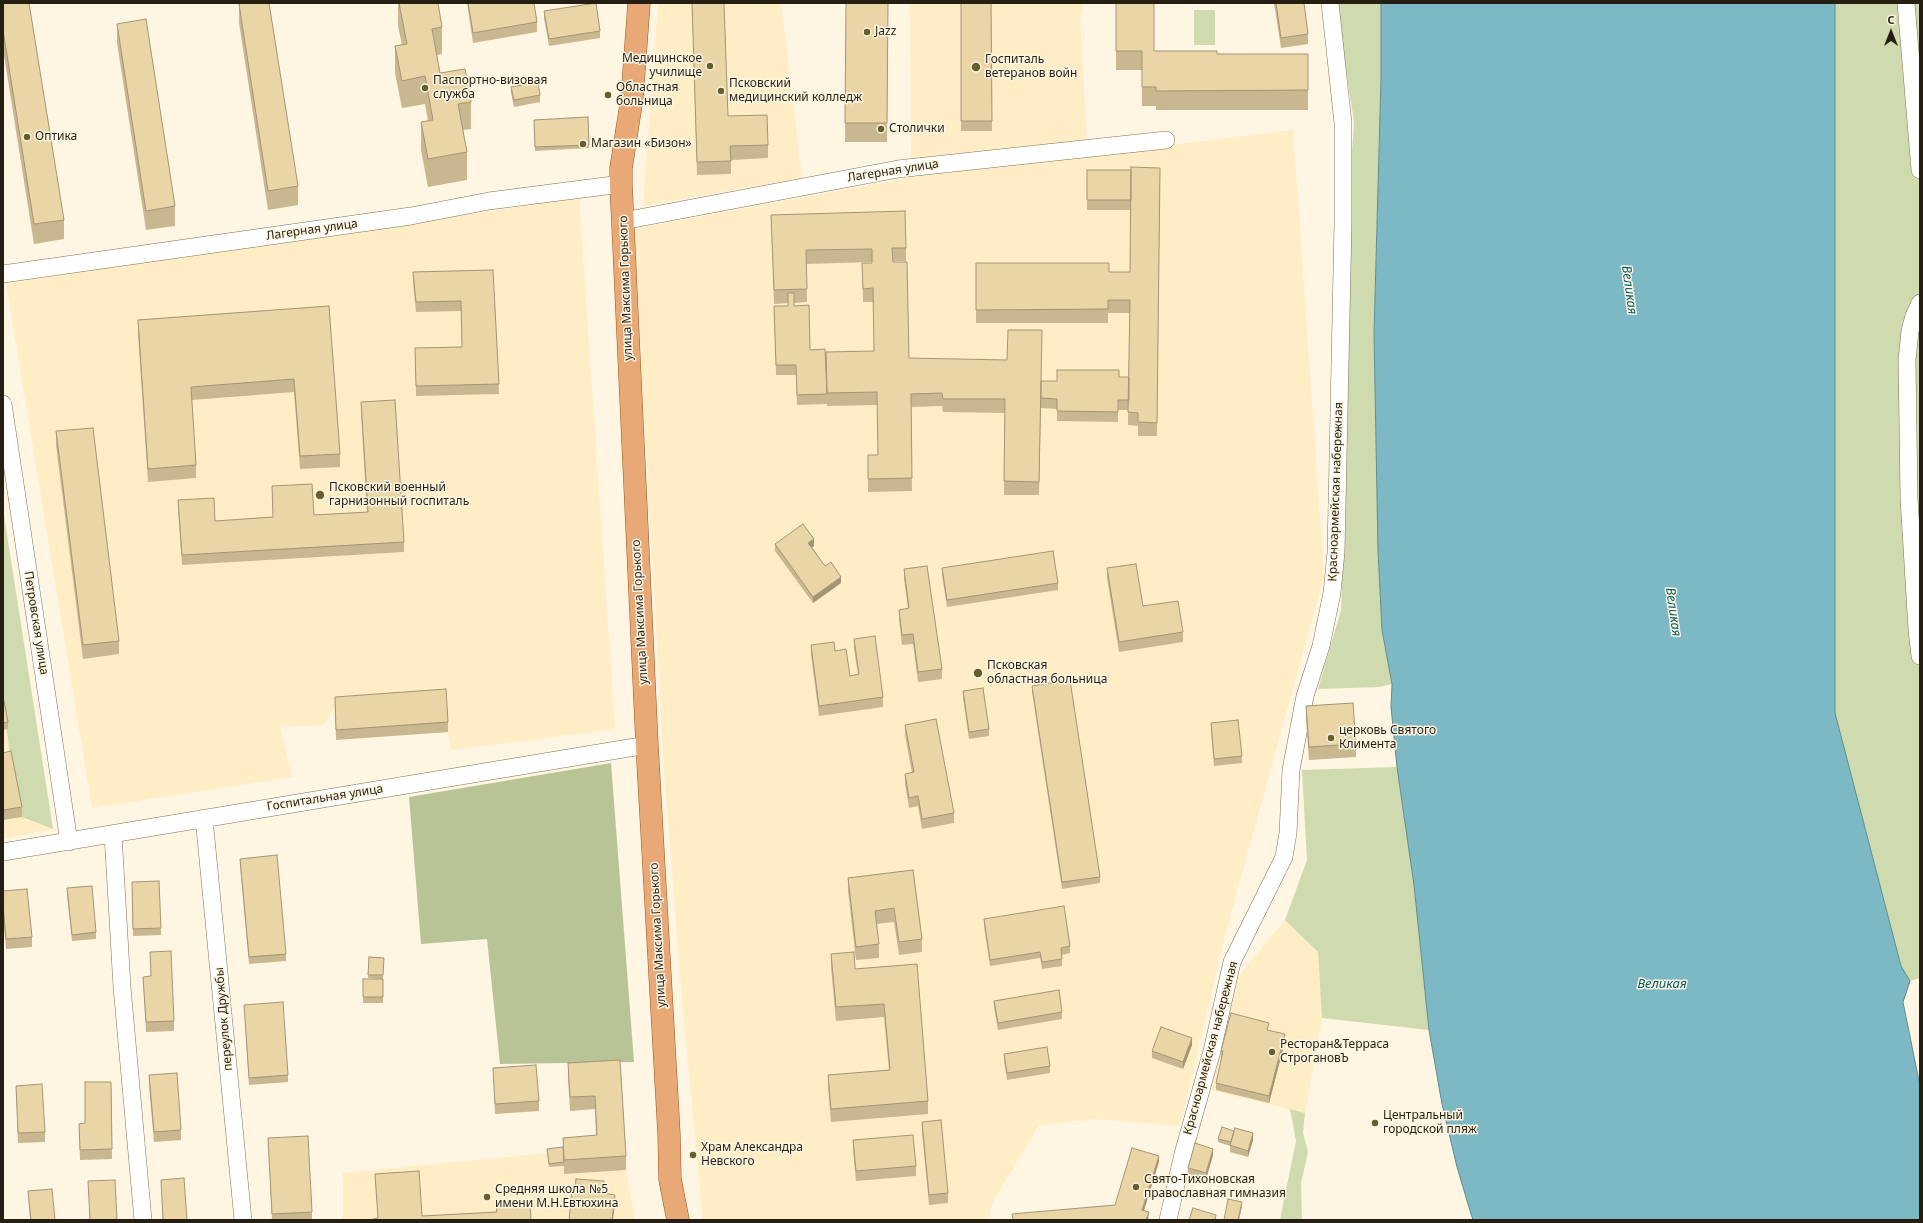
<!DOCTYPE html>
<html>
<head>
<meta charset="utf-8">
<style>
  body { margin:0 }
  #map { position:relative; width:1923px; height:1223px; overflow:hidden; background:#fef5e2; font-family:"Noto Sans",sans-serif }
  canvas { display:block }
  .frame { position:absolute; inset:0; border:4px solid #251f13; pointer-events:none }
  .north { position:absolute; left:1871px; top:12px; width:40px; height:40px; -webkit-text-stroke:3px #fef5e2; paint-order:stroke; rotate:0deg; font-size:11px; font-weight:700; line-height:16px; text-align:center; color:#251f13 }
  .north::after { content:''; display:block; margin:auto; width:14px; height:18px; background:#251f13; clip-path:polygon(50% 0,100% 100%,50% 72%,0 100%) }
</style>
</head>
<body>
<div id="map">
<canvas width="1923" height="1223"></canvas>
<div class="frame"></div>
<div class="north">С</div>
</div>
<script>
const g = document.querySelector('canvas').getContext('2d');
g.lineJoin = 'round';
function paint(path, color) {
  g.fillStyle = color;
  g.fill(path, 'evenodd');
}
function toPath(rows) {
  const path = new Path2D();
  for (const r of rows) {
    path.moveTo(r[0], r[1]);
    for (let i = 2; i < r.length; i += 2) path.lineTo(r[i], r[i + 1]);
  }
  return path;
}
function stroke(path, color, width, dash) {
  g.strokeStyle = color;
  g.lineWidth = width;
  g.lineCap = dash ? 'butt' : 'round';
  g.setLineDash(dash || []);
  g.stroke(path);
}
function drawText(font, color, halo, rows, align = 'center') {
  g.font = font + ' "Noto Sans",sans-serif';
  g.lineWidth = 3;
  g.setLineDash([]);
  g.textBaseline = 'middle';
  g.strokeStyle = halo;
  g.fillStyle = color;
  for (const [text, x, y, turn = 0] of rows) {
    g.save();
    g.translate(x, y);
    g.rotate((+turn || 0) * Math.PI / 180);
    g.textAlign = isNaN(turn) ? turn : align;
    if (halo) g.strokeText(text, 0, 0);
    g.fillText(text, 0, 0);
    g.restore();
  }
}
paint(toPath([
  [658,3,781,3,802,178,643,206],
  [910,3,1084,3,1080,20,1087,140,911,161],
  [1293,130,1324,576,1226,931,1180,1126,1097,1119,1039,1125,992,1203,989,1218,969,1220,703,1220,683,1011,664,771,634,229,912,177],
  [579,198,615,729,451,750,448,732,336,740,334,708,324,725,280,727,292,777,92,808,6,283],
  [3,702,22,817,53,829,3,839],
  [1285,920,1318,952,1322,1018,1305,1113,1211,1090,1236,979],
  [547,1153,549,1167,564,1166,564,1174,626,1170,635,1220,343,1220,343,1173]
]), '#ffedc5');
paint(toPath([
  [1336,3,1381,3,1381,78,1374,334,1378,550,1382,630,1392,684,1379,687,1318,689,1341,610,1348,405,1346,245,1354,122],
  [1835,3,1920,3,1920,978,1910,981,1901,967,1835,713],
  [1194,10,1215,10,1215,45,1194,45],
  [3,509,53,829,22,817,11,761,3,702],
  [1397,767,1414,885,1429,1030,1322,1018,1318,952,1285,920,1307,860,1302,770],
  [1290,1109,1305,1113,1303,1133,1308,1152,1301,1183,1302,1220,1280,1220,1296,1141]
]), '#cfdbae');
paint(toPath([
  [611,763,634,1062,500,1064,487,939,421,944,409,797]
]), '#b8c495');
const water = toPath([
  [1381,3,1835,3,1835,713,1901,966,1910,981,1903,1002,1920,1086,1920,1220,1473,1220,1471,1214,1457,1167,1442,1104,1429,1030,1414,885,1397,767,1391,707,1392,684,1382,630,1378,550,1374,334,1381,78,1381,3]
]);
paint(water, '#7cb9c4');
stroke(water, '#628b8f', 1);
const minor = toPath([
  [1906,3,1920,170],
  [623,221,898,169,1166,140],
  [3,274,411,216,489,201,621,184],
  [1920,303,1914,316,1910,331,1907,360,1909,498,1917,630,1920,656],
  [3,404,69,842],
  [204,818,243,1220],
  [113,834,122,987,143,1220],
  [3,852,647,745],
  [1168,1220,1183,1154,1212,1051,1232,962,1284,857,1288,833,1291,770,1305,696,1321,646,1332,593,1336,552,1343,223,1343,123,1330,3]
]);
const major = toPath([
  [639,3,632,98,621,168,621,184,647,745,669,1134,670,1179,678,1220]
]);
stroke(minor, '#7f7155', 18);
stroke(major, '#9a541a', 23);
stroke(minor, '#fff', 17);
stroke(major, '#e8a977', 22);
paint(toPath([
  [3,3,64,220,64,239,34,244,3,49],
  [398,3,438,3,442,27,442,54,437,55,440,73,471,102,471,129,463,130,467,152,467,180,428,187,421,150,421,122,428,121,425,104,402,108,395,73,395,46,402,45,398,26],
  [467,3,534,3,537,22,537,32,473,43],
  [692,3,724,3,728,116,768,145,768,158,731,160,731,174,697,175],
  [846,3,888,3,887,142,845,142],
  [961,3,991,3,992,131,961,131],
  [1116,3,1154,51,1217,54,1308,54,1308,110,1156,110,1156,106,1142,106,1142,70,1116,70],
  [1274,3,1304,3,1308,34,1308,44,1281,48],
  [239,4,298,186,298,205,268,210,239,23],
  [544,11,600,31,600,38,549,46,544,18],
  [117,24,175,206,175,226,146,230,117,43],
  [511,87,540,95,540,102,514,107,511,93],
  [588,117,589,148,535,151,534,120],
  [1160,168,1157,436,1138,436,1138,426,1128,425,1128,410,1118,410,1118,422,1057,421,1057,409,1041,408,1041,404,1039,495,1004,495,1005,413,943,412,942,406,911,407,912,491,868,492,868,455,878,455,877,405,827,406,827,404,797,405,796,375,776,375,774,306,788,306,788,303,774,304,771,215,906,248,906,261,893,261,909,358,1041,381,1057,381,1119,377,1129,377,1130,313,1108,313,1108,323,976,323,976,263,1109,272,1130,272,1131,210,1087,210,1087,170,1131,170],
  [872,262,872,263,862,263,863,302,873,302,874,351,826,357,810,350,794,306,794,303,807,302,806,264],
  [493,270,499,394,416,396,415,348,462,347,461,311,416,312,413,282,413,272],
  [329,306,340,454,340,467,300,469,294,392,192,400,196,465,196,478,148,482,138,334,138,320],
  [361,402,404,542,404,552,182,565,178,510,178,500,215,521,273,517,272,486,314,515,367,512,361,412],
  [56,431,119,641,119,654,83,659,56,445],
  [775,544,814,546,812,547,825,566,841,583,813,603,775,551],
  [942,568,1058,583,1058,590,947,607,942,575],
  [1107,568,1143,606,1183,632,1183,642,1119,652,1107,578],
  [904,569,942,669,942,679,918,682,913,644,902,645,899,620,899,610,908,609,904,579],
  [854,639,883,697,883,707,819,716,811,655,811,645,835,651,850,676,858,674,854,649],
  [1032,686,1100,877,1100,883,1062,889,1032,692],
  [963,691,989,729,989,736,969,739,963,698],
  [3,696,8,722,8,729,3,730],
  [335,697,448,722,448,732,336,740],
  [1306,706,1356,744,1356,757,1309,760,1306,719],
  [1211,723,1242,756,1242,763,1214,766,1211,730],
  [905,725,954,813,954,823,922,829,918,806,909,808,905,784,905,774,912,773,905,735],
  [3,753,22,807,22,817,3,820],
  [240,859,286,954,286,961,249,964,240,865],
  [913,870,922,939,922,952,899,955,894,922,876,924,879,944,879,958,856,960,848,891,848,878],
  [67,888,96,932,96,939,72,941,67,895],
  [132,889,161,928,161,935,133,936],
  [3,891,32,937,32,947,6,949,3,915],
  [984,919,1070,946,1070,953,1062,955,1062,966,1042,969,1040,958,990,966,984,926],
  [150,952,174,1021,174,1031,146,1032,143,977,151,977],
  [831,954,855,969,917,964,928,1101,928,1114,831,1122,828,1088,828,1075,889,1070,884,1017,836,1021,831,967],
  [369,957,384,958,383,979,383,1003,363,1003,363,979,380,979,368,978],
  [994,1001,1062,1012,1062,1019,998,1030,994,1008],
  [244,1005,288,1075,288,1082,249,1085],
  [1269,1030,1285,1041,1269,1103,1216,1090,1216,1083,1222,1058,1221,1058,1221,1051],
  [1192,1045,1183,1069,1152,1058,1152,1051],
  [1004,1054,1050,1066,1050,1073,1007,1080,1004,1061],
  [620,1060,626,1156,626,1170,564,1174,564,1165,564,1166,549,1167,547,1149,563,1147,563,1138,596,1135,595,1109,570,1111,568,1076,568,1063],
  [493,1068,539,1101,539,1111,495,1114],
  [149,1075,181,1130,181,1140,154,1142,149,1085],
  [111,1082,112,1159,80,1160,79,1124,85,1123],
  [16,1086,45,1132,45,1142,18,1143],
  [922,1122,948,1193,948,1203,929,1205,922,1132],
  [268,1138,312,1212,312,1219,272,1220],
  [1218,1139,1253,1140,1248,1157,1230,1152,1230,1146,1218,1142],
  [853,1140,916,1166,916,1176,856,1181,853,1150],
  [1213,1155,1206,1179,1188,1174,1188,1168],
  [375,1174,422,1216,496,1212,496,1205,531,1220,378,1218],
  [28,1191,55,1220,30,1220]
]), '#c9b790');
paint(toPath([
  [814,539,814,546,808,550,808,543],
  [841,577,841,583,813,603,813,597],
  [1285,1034,1285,1041,1269,1103,1269,1096],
  [1192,1038,1192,1045,1183,1069,1183,1062],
  [1253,1133,1253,1140,1248,1157,1248,1151],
  [1213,1149,1213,1155,1206,1179,1206,1173],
  [1159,1156,1159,1162,1142,1217,1142,1210],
  [615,1195,615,1202,613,1220,612,1220],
  [1242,1202,1242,1206,1239,1220,1238,1220],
  [1149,1212,1148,1220,1146,1220]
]), '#a49575');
const building = toPath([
  [3,3,29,3,64,220,34,224,3,30,3,3],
  [243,3,269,3,298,186,268,191,239,4,243,3],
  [399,3,438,3,442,27,432,29,440,73,465,69,471,102,458,104,467,152,428,159,421,122,433,120,425,76,402,81,395,46,407,44,399,3],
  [468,3,534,3,537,22,473,33,468,3],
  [596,3,600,31,549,39,544,11,596,3],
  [692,3,724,3,728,116,767,115,768,145,730,146,731,161,697,162,692,3],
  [846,3,888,3,887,123,845,123,846,3],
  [961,3,991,3,992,121,961,121,961,3],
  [1116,3,1154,3,1154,51,1217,51,1217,54,1308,54,1308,90,1156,91,1156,87,1142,87,1142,51,1116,51,1116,3],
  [1276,3,1304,3,1308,34,1281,38,1276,3],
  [146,19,175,206,146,211,117,24,146,19],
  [538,82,540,95,514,100,511,87,538,82],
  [588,117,589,145,535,147,534,120,588,117],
  [1131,167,1160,168,1157,423,1138,422,1138,413,1128,412,1130,300,1108,300,1108,309,976,310,976,263,1109,263,1109,272,1130,272,1131,167],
  [1087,170,1131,170,1131,200,1087,200,1087,170],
  [905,211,906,248,892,248,893,262,907,262,909,358,1007,360,1008,330,1042,330,1039,482,1004,481,1005,399,943,399,942,393,911,394,912,478,868,479,868,455,878,455,877,392,827,393,826,352,874,351,873,288,863,289,862,263,872,263,872,249,806,250,807,289,774,290,771,215,905,211],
  [493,270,499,384,416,386,415,348,462,347,461,301,416,302,413,272,493,270],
  [788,293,794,293,794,306,809,305,810,350,825,349,827,394,797,395,796,365,776,365,774,306,788,306,788,293],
  [329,306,340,454,300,456,294,379,191,387,196,465,148,469,138,320,329,306],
  [1057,370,1119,370,1119,377,1129,377,1129,400,1118,400,1118,412,1057,411,1057,399,1041,398,1041,381,1057,381,1057,370],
  [395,400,404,542,182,555,178,500,214,498,215,521,273,517,272,486,312,484,314,515,368,512,361,402,395,400],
  [93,428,119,641,83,645,56,431,93,428],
  [803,524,814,539,808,543,825,566,831,562,841,577,813,597,775,544,803,524],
  [1053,551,1058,583,947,600,942,568,1053,551],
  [1136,564,1143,606,1178,601,1183,632,1119,642,1107,568,1136,564],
  [927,566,942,669,918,672,913,634,902,635,899,610,909,608,904,569,927,566],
  [875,636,883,697,819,706,811,645,834,642,835,651,846,649,850,676,859,674,854,639,875,636],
  [1070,680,1100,877,1062,882,1032,686,1070,680],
  [983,688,989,729,969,732,963,691,983,688],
  [446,689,448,722,336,730,335,697,446,689],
  [3,696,8,722,3,723,3,696],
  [1353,703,1356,744,1309,747,1306,706,1353,703],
  [936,719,954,813,922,819,918,796,909,798,905,774,914,772,905,725,936,719],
  [1238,720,1242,756,1214,759,1211,723,1238,720],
  [11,751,22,807,3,810,3,753,11,751],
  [277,855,286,954,249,957,240,859,277,855],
  [913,870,922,939,899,942,894,908,875,911,879,944,856,947,848,878,913,870],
  [159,881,161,928,133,929,132,882,159,881],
  [92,886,96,932,72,935,67,888,92,886],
  [27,889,32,937,6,939,3,905,3,891,27,889],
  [1064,906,1070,946,1061,948,1062,959,1042,962,1040,952,990,960,984,919,1064,906],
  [171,951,174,1021,146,1022,143,977,151,976,150,952,171,951],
  [854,952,855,969,917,964,928,1101,831,1109,828,1075,890,1070,884,1004,836,1007,831,954,854,952],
  [369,957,384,958,383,975,368,975,369,957],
  [363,979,383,979,383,997,363,997,363,979],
  [1059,990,1062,1012,998,1023,994,1001,1059,990],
  [283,1002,288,1075,249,1078,244,1005,283,1002],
  [1231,1013,1269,1023,1267,1030,1285,1034,1269,1096,1216,1083,1223,1051,1221,1051,1231,1013],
  [1161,1027,1192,1038,1183,1062,1152,1051,1161,1027],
  [1047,1047,1050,1066,1007,1073,1004,1054,1047,1047],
  [620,1060,626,1156,564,1160,563,1138,597,1135,595,1096,570,1097,568,1063,620,1060],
  [536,1065,539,1101,495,1104,493,1068,536,1065],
  [177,1073,181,1130,154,1132,149,1075,177,1073],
  [85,1082,111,1082,112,1149,80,1150,79,1124,85,1123,85,1082],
  [42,1084,45,1132,18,1133,16,1086,42,1084],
  [941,1120,948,1193,929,1195,922,1122,941,1120],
  [1222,1127,1234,1131,1231,1142,1218,1139,1222,1127],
  [1235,1128,1253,1133,1248,1151,1230,1145,1235,1128],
  [913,1135,916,1166,856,1171,853,1140,913,1135],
  [308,1136,312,1212,272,1214,268,1138,308,1136],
  [1195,1143,1213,1149,1206,1173,1188,1168,1195,1143],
  [563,1147,564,1162,549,1164,547,1149,563,1147],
  [1132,1148,1159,1156,1142,1210,1149,1212,1146,1220,1013,1220,1012,1214,1115,1205,1132,1148],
  [419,1171,422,1216,497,1212,496,1205,530,1203,531,1220,369,1220,378,1218,375,1174,419,1171],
  [184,1178,187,1220,163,1220,161,1180,184,1178],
  [576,1179,604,1181,603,1193,615,1195,612,1220,569,1220,572,1189,575,1190,576,1179],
  [115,1180,117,1220,90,1220,88,1181,115,1180],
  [52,1189,55,1220,31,1220,28,1191,52,1189],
  [1228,1199,1242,1202,1238,1220,1224,1220,1228,1199],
  [1193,1208,1216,1215,1215,1220,1189,1220,1193,1208]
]);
paint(building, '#ead5a7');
stroke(building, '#a49575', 1);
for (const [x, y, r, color] of [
  [867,32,4,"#655f2c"],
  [710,66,4,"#655f2c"],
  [976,67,5,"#655f2c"],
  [425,88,4,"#655f2c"],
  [721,91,4,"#655f2c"],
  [608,95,4,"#655f2c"],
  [881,129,4,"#655f2c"],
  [27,137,4,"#655f2c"],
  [583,144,4,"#655f2c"],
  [320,495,5,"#655f2c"],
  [978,673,5,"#655f2c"],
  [1331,738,4,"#655f2c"],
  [1272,1052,4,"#655f2c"],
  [1375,1123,4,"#655f2c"],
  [693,1155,4,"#655f2c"],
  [1136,1187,4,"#655f2c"],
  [487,1197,4,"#655f2c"]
]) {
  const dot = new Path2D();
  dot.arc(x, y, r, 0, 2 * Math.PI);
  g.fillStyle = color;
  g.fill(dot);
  stroke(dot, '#fef5e2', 1.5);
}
drawText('12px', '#251f13', '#fef5e2', [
  ["Jazz",875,32],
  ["Медицинское",702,59,"right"],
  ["училище",702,73,"right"],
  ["Госпиталь",985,60],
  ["ветеранов войн",985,74],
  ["Паспортно-визовая",433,81],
  ["служба",433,95],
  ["Псковский",729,84],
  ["медицинский колледж",729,98],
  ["Областная",616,88],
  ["больница",616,102],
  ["Столички",889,129],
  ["Оптика",35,137],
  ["Магазин «Бизон»",591,144],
  ["Псковский военный",329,488],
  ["гарнизонный госпиталь",329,502],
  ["Псковская",987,666],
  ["областная больница",987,680],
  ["церковь Святого",1339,731],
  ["Климента",1339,745],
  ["Ресторан&Терраса",1280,1045],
  ["СтрогановЪ",1280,1059],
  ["Центральный",1383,1116],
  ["городской пляж",1383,1130],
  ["Храм Александра",701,1148],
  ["Невского",701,1162],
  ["Свято-Тихоновская",1144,1180],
  ["православная гимназия",1144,1194],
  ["Средняя школа №5",495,1190],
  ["имени М.Н.Евтюхина",495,1204]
], 'left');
drawText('12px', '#251f13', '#fef5e2', [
  ["Лагерная улица",893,171,-9],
  ["Лагерная улица",312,230,-8],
  ["улица Максима Горького",626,288,-92],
  ["Красноармейская набережная",1336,492,-88],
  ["улица Максима Горького",640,612,-93],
  ["Петровская улица",36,623,81],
  ["Госпитальная улица",325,798,-9],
  ["улица Максима Горького",658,935,-93],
  ["переулок Дружбы",224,1019,-95],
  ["Красноармейская набережная",1211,1048,-75]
]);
drawText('italic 13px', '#005b67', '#fef5e2', [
  ["Великая",1629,290,82],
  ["Великая",1673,612,82],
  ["Великая",1662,984]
]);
</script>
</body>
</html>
